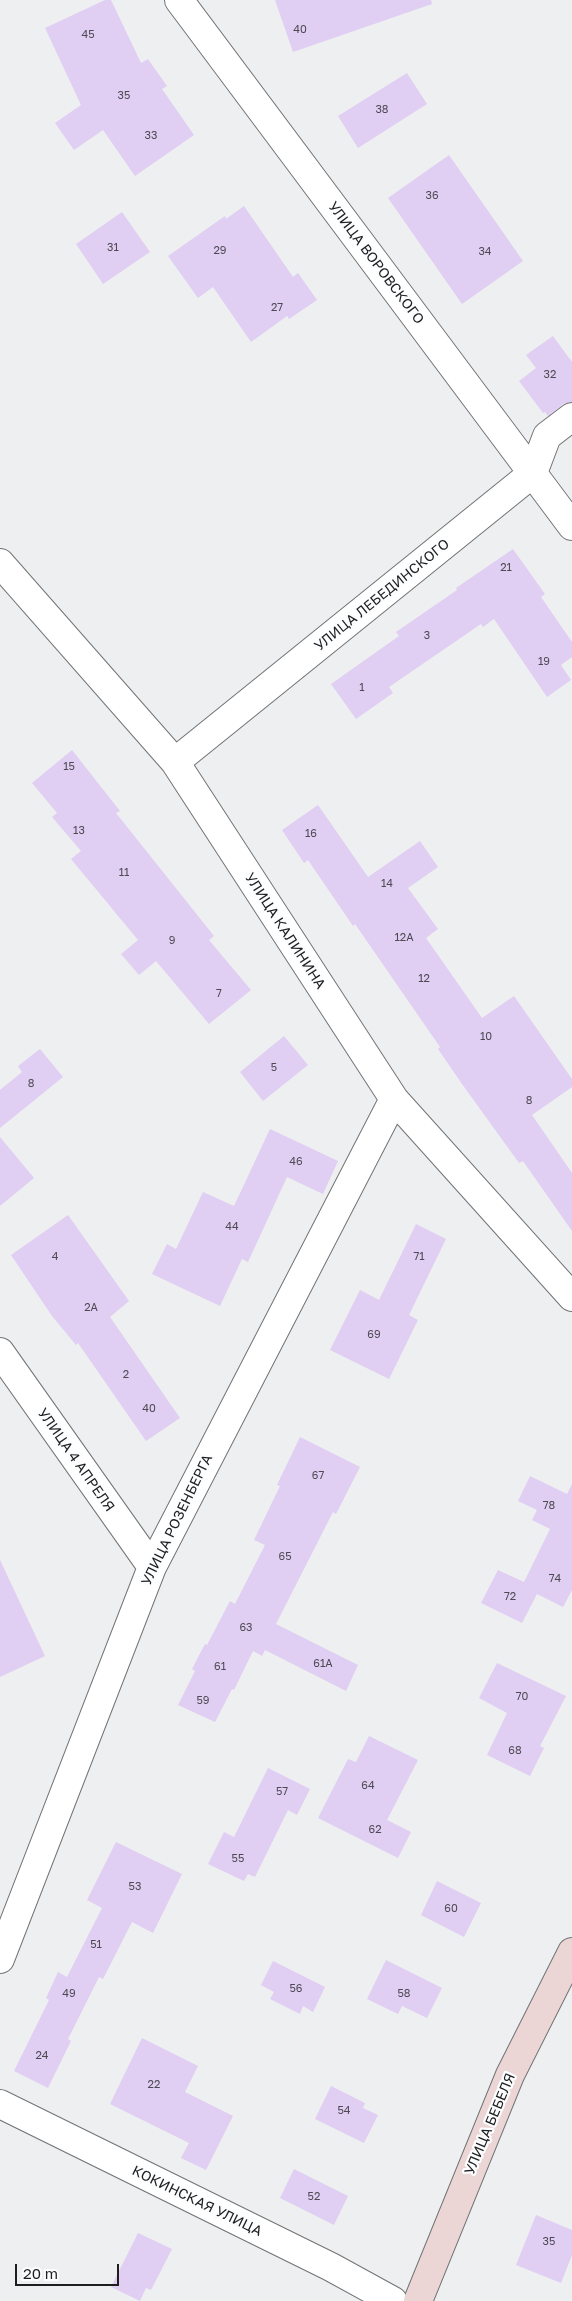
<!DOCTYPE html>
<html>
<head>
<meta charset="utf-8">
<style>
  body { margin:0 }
  #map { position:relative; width:572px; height:2301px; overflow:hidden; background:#eeeff1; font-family:"Golos Text",sans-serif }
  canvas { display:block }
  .scale { position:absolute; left:15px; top:2264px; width:104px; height:22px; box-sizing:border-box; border:2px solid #1e1e1f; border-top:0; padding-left:6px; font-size:15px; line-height:18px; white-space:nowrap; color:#1e1e1f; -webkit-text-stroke:4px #fbfdff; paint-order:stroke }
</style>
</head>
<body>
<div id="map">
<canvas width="572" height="2301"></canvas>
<div class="scale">20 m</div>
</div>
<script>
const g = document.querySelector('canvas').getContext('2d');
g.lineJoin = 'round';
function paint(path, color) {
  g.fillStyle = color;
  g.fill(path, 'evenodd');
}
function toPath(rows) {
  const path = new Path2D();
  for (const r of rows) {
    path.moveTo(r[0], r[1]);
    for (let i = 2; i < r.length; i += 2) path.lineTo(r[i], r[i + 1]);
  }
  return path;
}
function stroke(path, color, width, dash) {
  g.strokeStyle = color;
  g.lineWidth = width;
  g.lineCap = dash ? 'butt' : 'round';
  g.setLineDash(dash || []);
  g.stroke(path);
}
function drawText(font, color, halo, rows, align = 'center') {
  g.font = font + ' "Golos Text",sans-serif';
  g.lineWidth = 4.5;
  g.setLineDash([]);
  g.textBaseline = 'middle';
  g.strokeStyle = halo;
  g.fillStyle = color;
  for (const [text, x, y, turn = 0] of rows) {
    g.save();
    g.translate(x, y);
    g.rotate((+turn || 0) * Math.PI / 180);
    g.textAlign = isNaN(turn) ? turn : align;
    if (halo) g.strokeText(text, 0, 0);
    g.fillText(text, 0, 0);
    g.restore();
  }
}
paint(toPath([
  [105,0,111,0,141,63,148,59,167,86,162,89,194,135,135,176,103,130,74,150,55,123,81,105,45,28],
  [275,0,431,0,432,4,293,52],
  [407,73,427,104,358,148,338,116],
  [449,155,523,261,462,304,388,198],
  [244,206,293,277,298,273,317,300,289,319,287,316,251,342,213,287,198,298,168,256,225,216,226,219],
  [122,212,150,252,103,284,76,244],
  [553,336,572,362,572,402,563,404,548,416,545,412,543,413,519,381,536,368,526,355],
  [513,549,545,594,541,597,572,642,572,657,561,665,571,680,547,697,494,619,483,627,481,624,389,687,393,693,356,719,331,684,399,636,396,632,457,590,456,588],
  [72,750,120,811,116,813,214,936,209,940,251,990,209,1024,156,961,139,975,121,954,138,940,71,859,81,851,52,817,57,813,32,783],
  [318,805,368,877,420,841,438,867,408,888,438,929,426,938,482,1018,514,996,572,1079,572,1087,532,1115,572,1173,572,1231,523,1161,519,1163,462,1084,438,1049,440,1047,355,924,353,926,308,860,304,863,282,830],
  [284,1036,308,1065,263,1101,240,1072],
  [40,1049,63,1077,0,1128,0,1090,22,1072,18,1066],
  [270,1129,338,1161,323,1194,287,1177,248,1262,242,1259,220,1306,152,1274,167,1244,176,1249,203,1192,234,1206],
  [0,1137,34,1178,0,1206],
  [68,1215,129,1301,110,1317,180,1418,146,1441,78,1343,76,1345,52,1316,11,1255],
  [416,1224,446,1239,409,1315,418,1320,389,1379,330,1350,360,1290,379,1300],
  [300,1437,360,1467,336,1514,333,1512,276,1624,358,1665,346,1691,265,1650,262,1656,253,1651,234,1690,232,1689,215,1722,178,1705,195,1671,192,1669,205,1644,207,1645,230,1601,235,1604,265,1545,254,1540,280,1486,277,1485],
  [530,1476,567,1494,572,1484,572,1590,563,1607,537,1594,522,1623,481,1603,498,1570,524,1582,550,1529,532,1520,537,1510,518,1501],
  [0,1560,45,1656,0,1677],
  [497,1663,566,1696,540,1746,544,1748,530,1776,487,1755,507,1713,479,1698],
  [369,1736,418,1760,387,1820,411,1832,398,1858,318,1818,348,1759,356,1762],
  [268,1768,310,1789,297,1815,288,1810,255,1877,248,1874,244,1881,208,1864,224,1832,234,1837],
  [116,1842,182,1874,153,1933,132,1922,103,1979,99,1977,68,2039,71,2041,48,2088,14,2071,49,2000,46,1998,58,1972,67,1977,102,1908,87,1900],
  [437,1881,481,1903,464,1937,421,1915],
  [386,1960,442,1988,427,2018,402,2006,398,2014,367,1999],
  [273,1961,325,1987,313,2012,303,2006,300,2014,270,1999,274,1992,261,1985],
  [142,2038,198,2066,185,2092,233,2116,206,2170,181,2158,189,2143,110,2104],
  [331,2086,365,2103,363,2108,378,2115,364,2143,315,2119],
  [294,2169,348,2196,334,2225,280,2198],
  [536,2215,572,2230,572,2255,561,2283,516,2265],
  [138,2233,172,2249,151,2290,146,2288,140,2301,111,2287]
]), '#e0cef3');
const street = toPath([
  [179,0,572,526],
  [0,563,175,762,394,1099,572,1297],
  [175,762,533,473,547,436,572,417],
  [0,1352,152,1567],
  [0,1959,152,1567,394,1099],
  [0,2104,331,2267,393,2301]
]);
const secondary = toPath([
  [418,2301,510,2075,572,1952]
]);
stroke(street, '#717375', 30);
stroke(secondary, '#717375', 30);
stroke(street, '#fff', 28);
stroke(secondary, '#ecd6d5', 28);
drawText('11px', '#4e4a54', null, [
  ["40",300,30],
  ["45",88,35],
  ["35",124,96],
  ["38",382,110],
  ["33",151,136],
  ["36",432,196],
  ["31",113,248],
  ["29",220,251],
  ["34",485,252],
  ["27",277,308],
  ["32",550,375],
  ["21",506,568],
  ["3",427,636],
  ["19",544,662],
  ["1",362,688],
  ["15",69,767],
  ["13",79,831],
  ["16",311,834],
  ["11",124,873],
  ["14",387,884],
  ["12А",404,938],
  ["9",172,941],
  ["12",424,979],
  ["7",219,994],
  ["10",486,1037],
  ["5",274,1068],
  ["8",31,1084],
  ["8",529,1101],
  ["46",296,1162],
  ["44",232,1227],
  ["4",55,1257],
  ["71",419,1257],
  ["2А",91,1308],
  ["69",374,1335],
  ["2",126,1375],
  ["40",149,1409],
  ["67",318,1476],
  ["78",549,1506],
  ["65",285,1557],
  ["74",555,1579],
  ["72",510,1597],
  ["63",246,1628],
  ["61А",323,1664],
  ["61",220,1667],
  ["70",522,1697],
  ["59",203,1701],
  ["68",515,1751],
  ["64",368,1786],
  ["57",282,1792],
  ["62",375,1830],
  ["55",238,1859],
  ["53",135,1887],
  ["60",451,1909],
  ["51",96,1945],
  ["56",296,1989],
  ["49",69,1994],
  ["58",404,1994],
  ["24",42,2056],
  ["22",154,2085],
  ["54",344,2111],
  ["52",314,2197],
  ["35",549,2242]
]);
drawText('14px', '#1e1e1f', '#fbfdff', [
  ["УЛИЦА ВОРОВСКОГО",376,263,53],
  ["УЛИЦА ЛЕБЕДИНСКОГО",382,595,-39],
  ["УЛИЦА КАЛИНИНА",285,931,57],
  ["УЛИЦА 4 АПРЕЛЯ",76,1460,55],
  ["УЛИЦА РОЗЕНБЕРГА",177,1520,-64],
  ["УЛИЦА БЕБЕЛЯ",490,2124,-67],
  ["КОКИНСКАЯ УЛИЦА",197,2201,26]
]);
</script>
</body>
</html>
